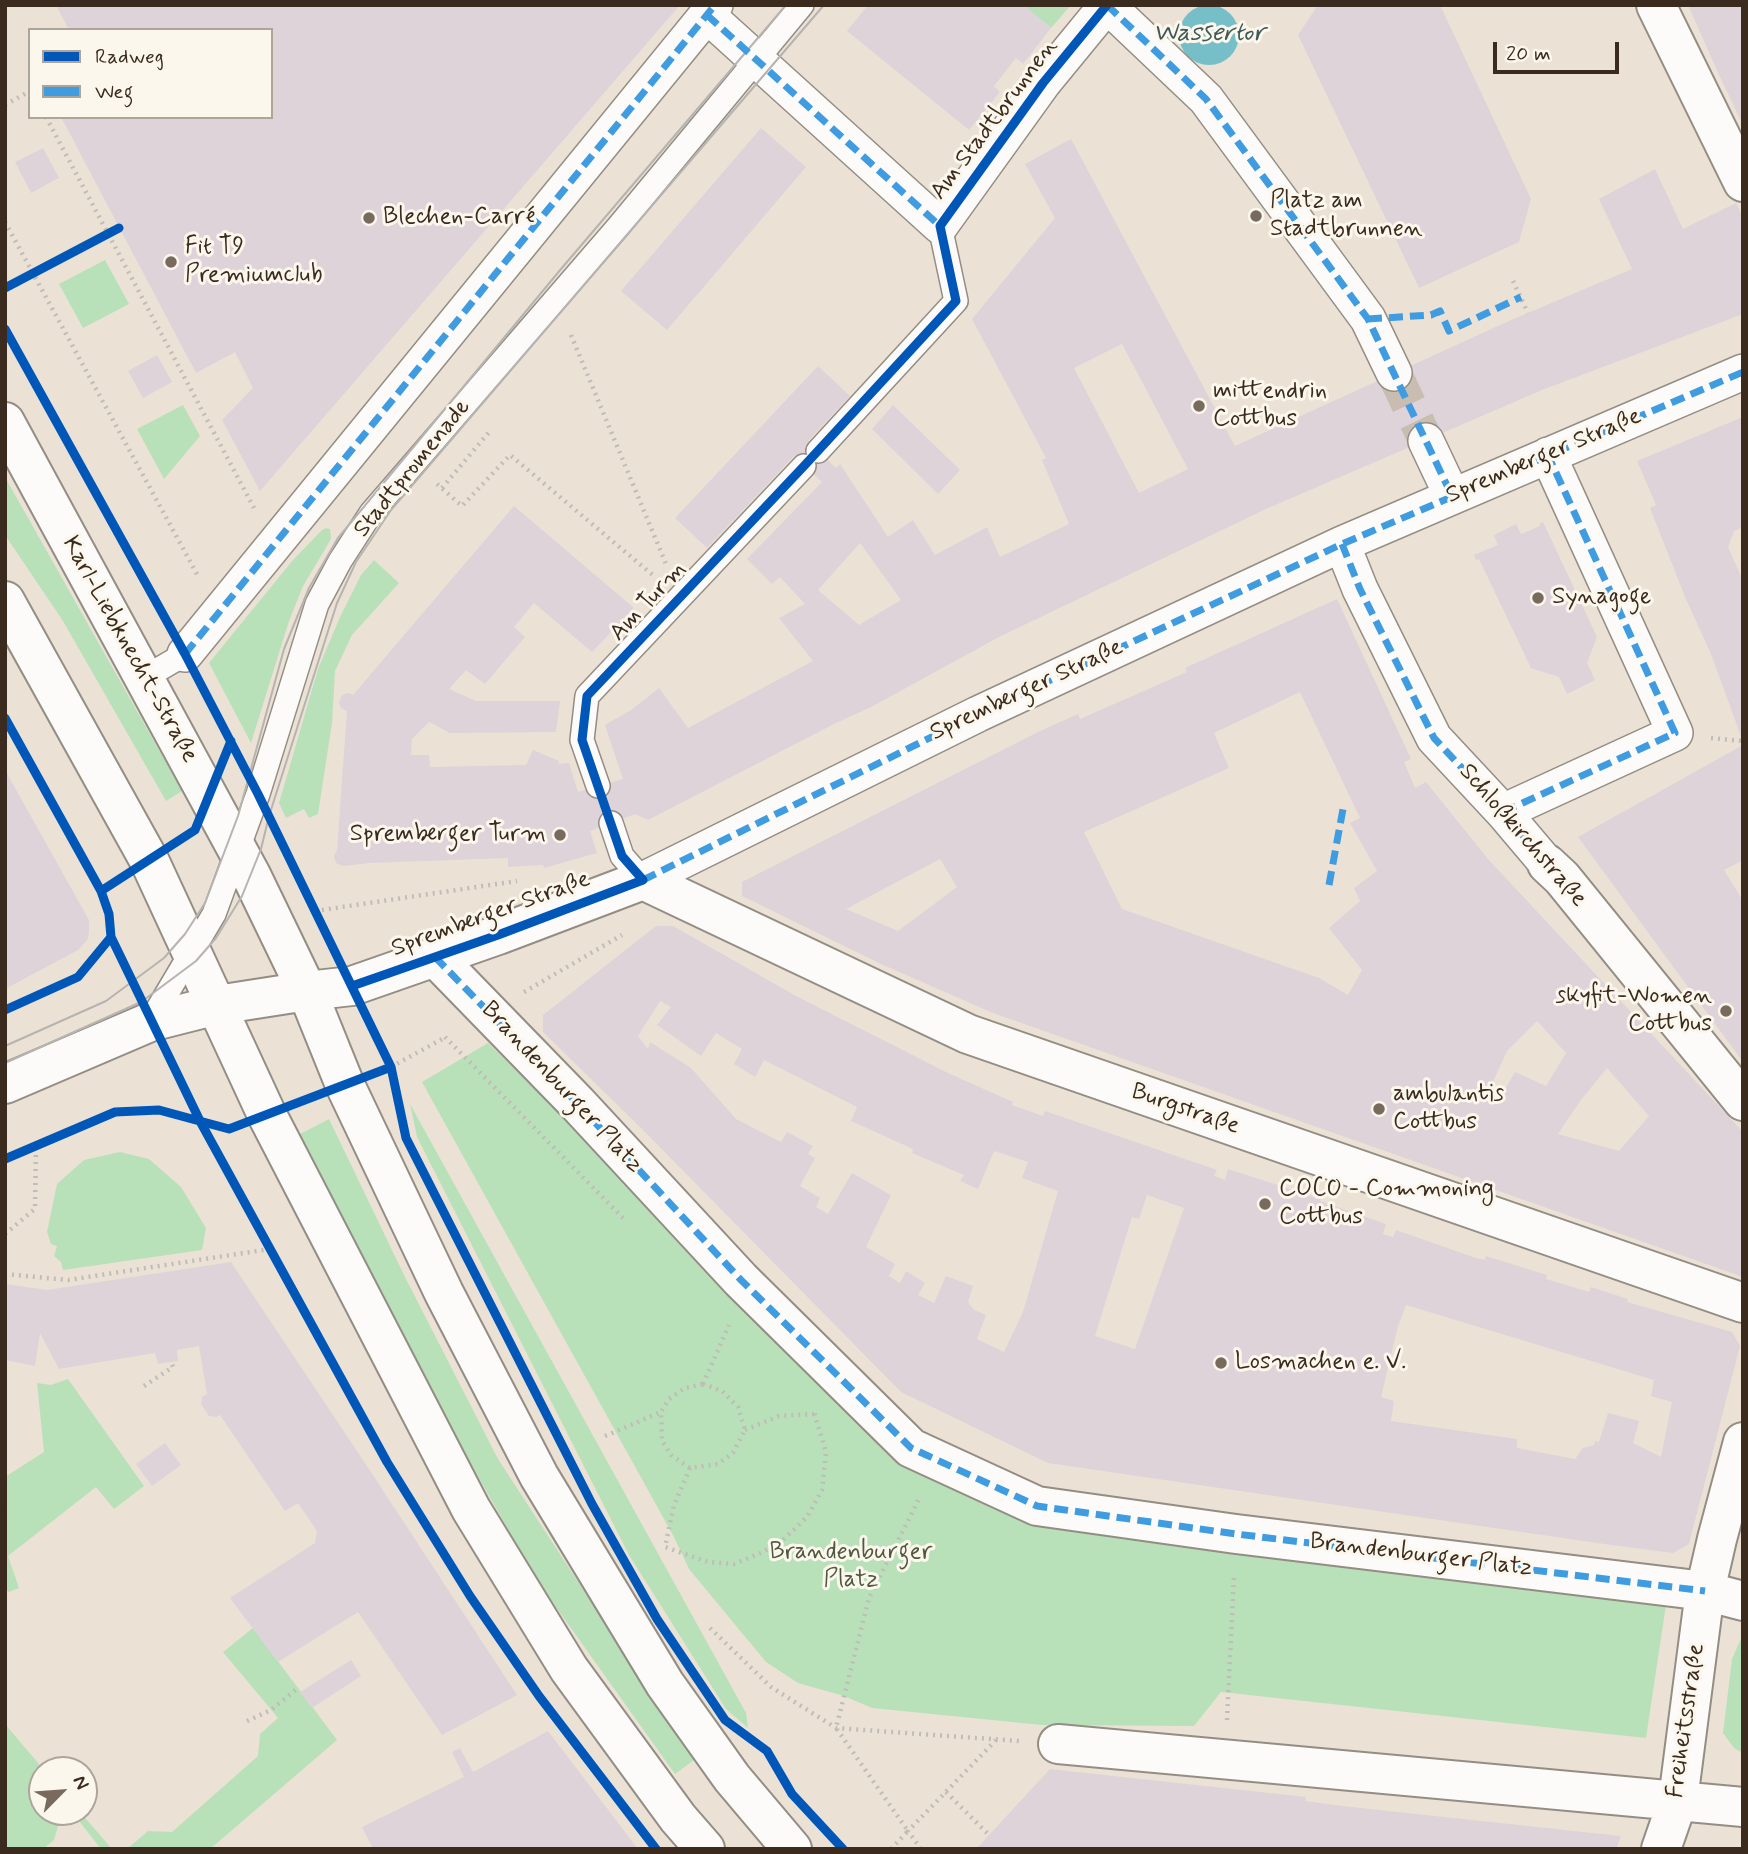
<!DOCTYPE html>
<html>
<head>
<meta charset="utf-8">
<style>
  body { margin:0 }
  #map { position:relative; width:1748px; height:1854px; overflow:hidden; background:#ebe2d5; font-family:Mynerve,sans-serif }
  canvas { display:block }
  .frame { position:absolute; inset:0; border:7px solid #3b2a1e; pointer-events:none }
  .legend { position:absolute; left:28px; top:28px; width:245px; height:91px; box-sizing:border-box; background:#fbf7ec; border:2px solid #aea59a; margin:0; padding:9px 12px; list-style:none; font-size:21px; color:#3b2a1e }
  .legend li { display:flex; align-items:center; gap:14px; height:35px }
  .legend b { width:35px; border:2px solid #aea59a }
  .north { position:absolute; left:28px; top:1756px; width:70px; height:70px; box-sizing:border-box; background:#fbf7ec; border:2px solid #aea59a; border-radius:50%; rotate:65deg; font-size:19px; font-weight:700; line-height:28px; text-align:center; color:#3b2a1e }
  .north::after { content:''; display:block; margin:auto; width:24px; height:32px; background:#796a5e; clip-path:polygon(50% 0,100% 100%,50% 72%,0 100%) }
  .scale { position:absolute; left:1493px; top:42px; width:126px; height:32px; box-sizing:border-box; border:4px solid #3b2a1e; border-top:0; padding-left:9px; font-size:21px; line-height:24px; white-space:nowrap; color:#3b2a1e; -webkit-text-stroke:5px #fbf7ec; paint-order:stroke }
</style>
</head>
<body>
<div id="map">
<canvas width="1748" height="1854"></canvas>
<div class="frame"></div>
<ul class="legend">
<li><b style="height:9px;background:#0057b8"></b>Radweg</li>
<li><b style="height:9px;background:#3f9ce0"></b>Weg</li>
</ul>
<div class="north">N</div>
<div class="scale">20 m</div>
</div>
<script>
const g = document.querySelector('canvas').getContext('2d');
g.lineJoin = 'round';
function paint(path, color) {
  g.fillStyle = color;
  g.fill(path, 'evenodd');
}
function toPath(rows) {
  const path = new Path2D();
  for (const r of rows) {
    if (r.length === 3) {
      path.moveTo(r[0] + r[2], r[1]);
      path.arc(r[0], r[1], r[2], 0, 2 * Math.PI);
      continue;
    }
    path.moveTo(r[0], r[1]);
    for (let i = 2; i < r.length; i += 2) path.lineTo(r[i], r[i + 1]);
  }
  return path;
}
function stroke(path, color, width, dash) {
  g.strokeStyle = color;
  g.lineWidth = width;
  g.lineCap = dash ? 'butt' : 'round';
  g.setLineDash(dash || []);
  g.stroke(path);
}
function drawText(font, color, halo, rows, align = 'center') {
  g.font = font + ' Mynerve,sans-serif';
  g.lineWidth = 6;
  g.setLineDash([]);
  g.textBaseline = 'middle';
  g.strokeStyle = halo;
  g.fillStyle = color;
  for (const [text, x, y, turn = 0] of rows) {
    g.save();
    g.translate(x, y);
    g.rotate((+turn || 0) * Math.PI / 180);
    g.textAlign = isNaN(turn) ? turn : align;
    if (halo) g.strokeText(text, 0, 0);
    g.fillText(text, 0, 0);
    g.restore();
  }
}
paint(toPath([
  [1023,5,1071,5,1051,28],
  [105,260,129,304,83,328,59,284],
  [183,405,200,436,164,479,137,429],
  [5,477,182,791,166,801,63,621,5,535],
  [326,528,330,529,331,539,303,586,289,621,251,743,209,663,293,560,322,530],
  [374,560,399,583,352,635,335,671,332,723,318,814,309,818,304,809,286,818,279,803,318,669,340,617,361,575],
  [488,1043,909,1454,1008,1502,1667,1598,1646,1738,1221,1692,1194,1726,1042,1725,872,1708,844,1696,798,1683,766,1662,689,1569,674,1537,422,1082],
  [410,1104,746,1713,748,1728,726,1709,629,1555,417,1137],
  [329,1119,403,1273,498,1459,694,1760,675,1774,538,1582,459,1443,300,1134],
  [120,1152,149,1159,181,1187,206,1228,202,1250,63,1270,61,1262,54,1256,57,1246,51,1244,47,1232,57,1184,84,1160],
  [68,1379,144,1486,114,1509,96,1487,8,1556,19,1588,9,1592,5,1590,5,1477,44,1452,37,1383,51,1385],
  [253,1628,337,1740,210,1849,127,1849,148,1831,172,1832,258,1756,260,1734,278,1718,223,1652],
  [1743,1634,1743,1753,1734,1748,1723,1733,1732,1659],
  [5,1724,44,1770,42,1770,42,1812,62,1812,54,1840,43,1849,5,1849],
  [72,1812,80,1812,112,1849,101,1849]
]), '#b8e1b9');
paint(toPath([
  [1209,35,30]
]), '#77bfc8');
paint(toPath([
  [56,5,680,5,260,491,222,420,253,388,235,352,196,373,61,117,271,117,271,30,69,30],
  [868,5,1023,5,1051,28,1023,64,1016,58,994,86,1000,92,969,130,847,31],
  [1318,5,1440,5,1531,199,1519,242,1419,288,1298,35],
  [1688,5,1743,5,1743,125,1719,75],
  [761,128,806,167,667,330,621,291],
  [1071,139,1235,446,1511,320,1632,269,1599,199,1655,169,1683,229,1736,203,1743,218,1743,314,1542,390,1266,509,999,637,873,706,834,724,648,820,635,814,590,831,597,853,544,868,543,865,508,867,508,858,369,863,343,866,336,863,334,856,337,850,347,711,341,708,339,702,342,695,348,693,353,695,514,506,634,608,592,652,534,603,514,627,525,637,485,684,466,670,449,689,476,701,560,701,556,732,450,733,429,722,412,739,411,755,429,755,430,767,526,765,533,750,559,761,558,764,569,763,578,792,623,779,605,725,631,710,659,688,688,728,813,661,779,618,805,604,780,577,772,584,747,559,822,482,794,456,707,548,675,518,818,366,850,396,808,441,836,468,840,464,888,537,913,520,935,555,987,527,1000,557,1069,524,1042,460,1046,458,972,319,1055,218,1025,164],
  [1122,344,1188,469,1139,493,1074,368],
  [860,543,901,600,859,625,818,590],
  [43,148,59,178,31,193,15,162],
  [157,355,172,382,143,398,128,371],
  [893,405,960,470,938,494,872,429],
  [1743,417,1743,527,1734,531,1728,547,1743,581,1742,739,1711,654,1685,597,1650,508,1656,505,1637,461],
  [1543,522,1597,637,1587,663,1595,680,1567,694,1559,677,1531,668,1479,559,1476,560,1474,555,1498,545,1494,535,1516,524,1521,534,1540,526,1539,524],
  [1337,599,1411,759,1404,762,1415,788,1426,782,1488,859,1743,1132,1743,1277,993,1013,881,964,742,896,742,882,1040,731,1078,714,1080,719,1187,672,1185,668],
  [1300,692,1360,818,1350,823,1377,871,1354,888,1360,901,1329,928,1362,970,1348,995,1319,978,1122,909,1084,832,1229,768,1214,733],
  [940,859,957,887,898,931,846,909],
  [1537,1021,1566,1053,1546,1086,1515,1072,1498,1101,1486,1097,1507,1051],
  [1607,1068,1649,1116,1619,1151,1558,1134,1580,1101],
  [1743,745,1743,860,1724,870,1743,901,1743,1062,1578,837],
  [5,770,89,920,89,931,88,939,78,950,5,989],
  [656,926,673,926,796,996,948,1073,1013,1102,1012,1105,1043,1116,1045,1111,1217,1170,1214,1176,1225,1180,1228,1169,1321,1199,1320,1201,1386,1224,1383,1234,1393,1237,1396,1230,1476,1258,1485,1260,1486,1256,1547,1275,1546,1279,1589,1292,1591,1287,1628,1299,1627,1302,1732,1332,1740,1346,1689,1544,1673,1553,1611,1545,1048,1463,901,1392,642,1129,543,1032,543,1015],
  [660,1001,671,1007,657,1025,701,1056,716,1033,742,1049,734,1064,755,1077,764,1060,857,1107,851,1121,913,1149,912,1153,964,1175,960,1181,978,1189,994,1151,1028,1162,1022,1178,1058,1191,1023,1312,1004,1352,977,1339,986,1315,974,1310,968,1302,973,1286,946,1276,934,1303,918,1295,925,1283,906,1271,900,1283,889,1276,895,1264,866,1247,891,1195,852,1173,828,1214,816,1207,820,1198,800,1186,815,1158,808,1154,813,1146,787,1132,781,1142,736,1119,691,1068,650,1042,648,1049,638,1036],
  [1147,1195,1184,1208,1135,1349,1095,1336,1132,1217,1139,1219],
  [1406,1305,1654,1380,1651,1396,1672,1402,1661,1457,1633,1443,1639,1421,1608,1413,1599,1442,1595,1441,1594,1445,1583,1448,1575,1459,1517,1448,1517,1439,1391,1421,1394,1401,1381,1397,1398,1326],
  [231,1262,365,1463,517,1695,442,1735,358,1612,278,1662,230,1598,315,1543,317,1531,298,1503,285,1511,220,1415,216,1417,209,1416,201,1404,202,1397,207,1394,199,1346,177,1350,178,1361,158,1364,155,1353,59,1369,40,1333,35,1366,5,1360,5,1284,47,1290],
  [165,1443,181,1465,152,1486,136,1464],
  [351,1660,361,1676,312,1708,300,1692],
  [548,1731,638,1849,373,1849,362,1827,464,1777,452,1752,460,1748,473,1772],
  [1050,1769,1306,1797,1305,1801,1342,1806,1621,1836,1616,1849,976,1849]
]), '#ded3d9');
stroke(toPath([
  [1394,373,1426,441]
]), '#c8bdb0', 35, [35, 18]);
const service = toPath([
  [818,451,956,301,940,226],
  [144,678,185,654],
  [598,786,582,740,587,696,804,466],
  [611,823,622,856,643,880],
  [150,1022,214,914,258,794,317,604,340,561,371,513,618,227,802,5]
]);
const pedestrian = toPath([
  [1107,5,1206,99,1368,319,1394,373],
  [707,15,940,226,1043,83,1107,5],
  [1426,441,1452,496],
  [1342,544,1360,589,1434,738,1503,812,1547,864],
  [185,654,715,5],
  [1503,812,1675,733,1548,455],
  [643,880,978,714,1342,544,1743,372]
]);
const minor = toPath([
  [1656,5,1743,182],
  [1547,864,1562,878,1743,1101],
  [435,957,577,1103,741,1280,911,1448,1037,1506,1236,1534,1705,1591,1743,1601],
  [307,991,352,986,498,935,643,880,968,1034,1743,1303],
  [1058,1744,1743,1807],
  [1661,1849,1678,1800,1705,1591,1717,1539,1743,1442]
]);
const secondary = toPath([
  [5,422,251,875,307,991,345,1085,444,1293,539,1476,665,1684,732,1778,792,1849],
  [5,601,149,860,267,1115,471,1509,569,1669,678,1818,705,1849],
  [5,1084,150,1022,217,1005,307,991]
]);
stroke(service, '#948d84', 26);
stroke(pedestrian, '#948d84', 38);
stroke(minor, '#948d84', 42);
stroke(secondary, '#948d84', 42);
stroke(toPath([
  [5,105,30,91],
  [46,117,254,508],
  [5,222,198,576],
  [1513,281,1528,313],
  [571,335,666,564],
  [437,484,462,506,510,455,654,576],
  [442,488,490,431],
  [5,737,13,732],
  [1711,738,1743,741],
  [315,911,517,881],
  [524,992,622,935],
  [445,1037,626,1221],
  [391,1067,446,1037],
  [5,1234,35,1209,36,1145],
  [5,1274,68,1280,270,1249],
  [703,1384,722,1391,738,1407,745,1430,733,1453,718,1464,690,1468,671,1455,662,1441,661,1412,669,1399,685,1388,703,1384],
  [703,1384,729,1325],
  [144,1386,173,1367,171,1362],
  [745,1430,779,1416,815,1414],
  [605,1436,661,1412],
  [690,1468,674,1505,665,1547,708,1562,734,1564,761,1553,783,1540,807,1517,822,1490,826,1452,814,1412],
  [5,1506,5,1510],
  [710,1628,771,1687,836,1728,1019,1741],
  [1227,1720,1234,1575],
  [247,1721,271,1710,298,1688],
  [946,1792,988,1834],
  [891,1849,908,1831,836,1728,869,1598,920,1497],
  [921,1849,908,1831,996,1740]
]), '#c0bcb8', 4.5, [2, 5]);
stroke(service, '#fcfbf9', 23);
stroke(pedestrian, '#fcfbf9', 35);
stroke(minor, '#fcfbf9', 38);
stroke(secondary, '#fcfbf9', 38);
stroke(toPath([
  [5,1046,106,1001,164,958,185,934,205,903,238,816,284,649,309,588,338,538,561,269,786,5],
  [5,1063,141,1002,196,961,216,938,242,896,261,849,269,816,337,603,356,562,391,510,824,5]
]), '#b6b3b0', 2);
stroke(toPath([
  [1107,5,1206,99,1368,319,1452,496],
  [707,15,940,226,943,222],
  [1368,319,1431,315,1440,311,1449,331,1521,297],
  [1342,544,1360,589,1434,738,1503,812,1547,864],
  [185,654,715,5],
  [1503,812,1675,733,1548,455],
  [643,880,978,714,1342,544,1743,372],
  [1329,885,1343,809],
  [435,957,577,1103,741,1280,911,1448,1037,1506,1236,1534,1705,1591]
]), '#3f9ce0', 7, [14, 7]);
stroke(toPath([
  [5,288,119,228],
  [5,329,185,654,258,794,391,1067,406,1138,592,1504,657,1619,725,1720,767,1751,792,1794,843,1849],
  [5,718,101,891,109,914,111,937,201,1123,387,1462,470,1596,539,1696,656,1849],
  [101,891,195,830,231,741],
  [352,986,498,935,643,880,622,856,582,740,587,696,804,466,956,301,940,226,1043,83,1107,5],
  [5,1010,78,977,111,937],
  [5,1159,115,1112,159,1110,229,1129,391,1067]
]), '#0057b8', 9);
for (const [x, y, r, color] of [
  [1256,216,7,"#796a5e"],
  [369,218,7,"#796a5e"],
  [171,262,7,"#796a5e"],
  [1199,406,7,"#796a5e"],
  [1538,598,7,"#796a5e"],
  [560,835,7,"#796a5e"],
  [1726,1011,7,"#796a5e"],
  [1379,1109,7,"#796a5e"],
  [1265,1204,7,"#796a5e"],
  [1221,1363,7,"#796a5e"]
]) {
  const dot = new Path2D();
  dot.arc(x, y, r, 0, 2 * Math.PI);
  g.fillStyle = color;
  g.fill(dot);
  stroke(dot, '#fbf7ec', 2.5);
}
drawText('24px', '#3b2a1e', '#fbf7ec', [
  ["Am Stadtbrunnen",995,120,-53],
  ["Spremberger Straße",1544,457,-23],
  ["Stadtpromenade",413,469,-51],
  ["Am Turm",649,602,-47],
  ["Karl-Liebknecht-Straße",129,650,61],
  ["Spremberger Straße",1027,691,-25],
  ["Schloßkirchstraße",1522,836,49],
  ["Spremberger Straße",491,915,-20],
  ["Brandenburger Platz",561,1088,47],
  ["Burgstraße",1185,1110,19],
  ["Brandenburger Platz",1421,1556,7],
  ["Freiheitsstraße",1687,1721,-82]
]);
drawText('24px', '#3b2a1e', '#fbf7ec', [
  ["Platz am",1270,202],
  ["Stadtbrunnen",1270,230],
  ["Blechen-Carré",383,218],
  ["Fit T9",185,248],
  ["Premiumclub",185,276],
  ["mittendrin",1213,392],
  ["Cottbus",1213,420],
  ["Synagoge",1552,598],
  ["Spremberger Turm",546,835,"right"],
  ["skyfit-Women",1712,997,"right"],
  ["Cottbus",1712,1025,"right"],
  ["ambulantis",1393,1095],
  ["Cottbus",1393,1123],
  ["COCO - Commoning",1279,1190],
  ["Cottbus",1279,1218],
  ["Losmachen e. V.",1235,1363]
], 'left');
drawText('24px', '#50583f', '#fbf7ec', [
  ["Brandenburger",851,1553],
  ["Platz",851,1581]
]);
drawText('italic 26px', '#3e5958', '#fbf7ec', [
  ["Wassertor",1209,35]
]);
</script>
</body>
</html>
